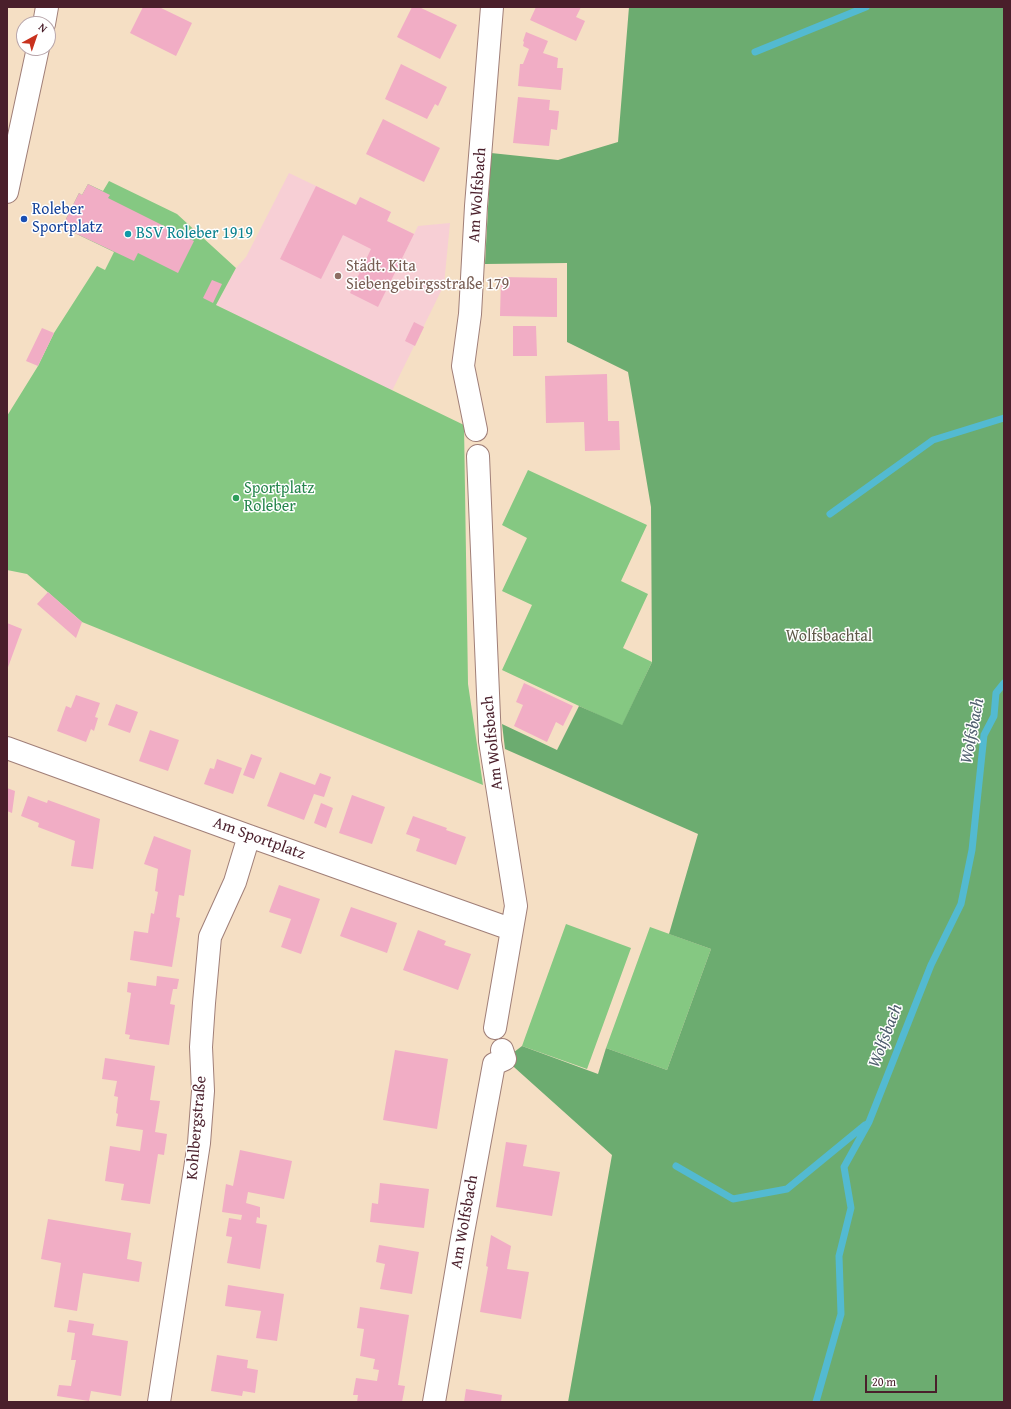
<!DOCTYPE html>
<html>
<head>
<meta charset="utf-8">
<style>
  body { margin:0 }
  #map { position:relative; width:1011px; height:1409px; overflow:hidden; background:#f5dfc4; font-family:"Gentium Book Plus",serif }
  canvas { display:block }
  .frame { position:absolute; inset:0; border:8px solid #4a1f2b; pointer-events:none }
  .north { position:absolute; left:16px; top:16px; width:40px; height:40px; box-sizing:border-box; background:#fff; border:1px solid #b7a5aa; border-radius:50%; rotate:40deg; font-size:11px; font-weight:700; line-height:16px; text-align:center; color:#4a1f2b }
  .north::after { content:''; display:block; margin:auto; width:14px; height:18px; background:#c8321e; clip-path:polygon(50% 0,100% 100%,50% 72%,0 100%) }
  .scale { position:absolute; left:865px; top:1375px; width:72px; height:18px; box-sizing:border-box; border:2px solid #4a1f2b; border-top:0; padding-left:5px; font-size:12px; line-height:14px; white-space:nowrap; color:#4a1f2b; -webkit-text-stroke:3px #fff; paint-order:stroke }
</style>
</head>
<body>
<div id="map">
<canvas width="1011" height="1409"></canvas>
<div class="frame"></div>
<div class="north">N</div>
<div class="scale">20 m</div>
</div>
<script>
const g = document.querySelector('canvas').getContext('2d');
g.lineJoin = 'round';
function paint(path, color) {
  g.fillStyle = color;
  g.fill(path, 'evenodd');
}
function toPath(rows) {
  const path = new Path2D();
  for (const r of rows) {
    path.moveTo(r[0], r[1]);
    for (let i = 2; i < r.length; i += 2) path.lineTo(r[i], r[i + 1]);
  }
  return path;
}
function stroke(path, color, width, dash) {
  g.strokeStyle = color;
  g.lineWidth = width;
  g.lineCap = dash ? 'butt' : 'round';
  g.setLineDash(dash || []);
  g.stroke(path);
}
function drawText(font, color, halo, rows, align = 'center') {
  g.font = font + ' "Gentium Book Plus",serif';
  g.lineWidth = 3;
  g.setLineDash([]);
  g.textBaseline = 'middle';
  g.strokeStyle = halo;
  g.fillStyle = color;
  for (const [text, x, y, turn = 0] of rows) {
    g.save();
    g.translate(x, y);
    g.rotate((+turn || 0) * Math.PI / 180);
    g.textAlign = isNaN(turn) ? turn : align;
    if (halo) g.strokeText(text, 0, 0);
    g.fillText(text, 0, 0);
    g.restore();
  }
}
paint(toPath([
  [289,173,356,205,360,197,391,212,387,221,414,234,418,226,450,223,444,285,392,391,216,305,236,268,246,257]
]), '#f7cfd5');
paint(toPath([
  [109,181,177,214,236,268,216,305,464,425,468,684,483,785,82,622,27,574,7,570,7,416,38,366,54,333,97,266,105,270,114,252,62,227,79,193,82,195,88,184,103,191],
  [528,470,647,525,621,581,648,594,623,648,652,662,622,726,502,670,532,605,502,591,527,538,502,525],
  [566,924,631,948,587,1069,522,1046],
  [650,927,711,949,667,1070,606,1048]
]), '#85c882');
paint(toPath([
  [629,7,1004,7,1004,1402,568,1402,612,1155,505,1059,522,1046,598,1074,606,1048,667,1070,711,949,669,934,698,834,505,749,502,724,557,750,579,706,622,725,652,662,651,507,628,372,567,342,567,263,485,264,491,153,558,160,618,142]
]), '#6cac70');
stroke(toPath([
  [755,52,866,7],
  [830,514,933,440,1004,418],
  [676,1166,733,1199,787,1189,865,1125],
  [816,1402,841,1314,839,1256,851,1208,844,1167,869,1122,931,965,961,904,972,850,984,735,994,716,996,693,1004,683]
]), '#53bad1', 7);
paint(toPath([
  [143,7,159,7,192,23,176,56,130,33],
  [412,7,419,7,457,25,440,59,397,37],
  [536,7,581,7,576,17,585,21,576,41,530,20],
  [526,32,548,41,543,53,558,58,557,68,563,68,561,90,518,86,520,64,523,64,529,49,523,46,524,42,523,41],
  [401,64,447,87,438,106,435,104,427,119,385,99],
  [518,97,550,100,549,110,559,111,557,130,551,129,549,146,513,143],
  [383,119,440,148,424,182,366,154],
  [88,184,110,195,108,198,194,241,178,273,138,253,134,261,62,227,79,193,82,195],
  [316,186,356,205,360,197,391,212,387,221,414,234,378,307,350,293,371,249,343,235,321,279,280,259],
  [501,277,557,278,557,317,500,316],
  [212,280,222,284,213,303,203,298],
  [414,322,424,327,415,346,405,341],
  [513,326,536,326,537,356,513,356],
  [42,328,54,333,38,366,26,361],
  [607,374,608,421,619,421,620,450,585,451,584,422,546,423,545,376],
  [48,592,82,622,76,638,37,604],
  [7,623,22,629,7,670],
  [524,683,573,706,563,726,556,722,547,742,514,726,523,705,516,702],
  [76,695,100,703,95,717,98,718,94,731,91,729,86,742,57,731,66,706,71,708],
  [116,704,138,712,130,733,108,725],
  [150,730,179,740,168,771,139,761],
  [251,754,262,758,254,779,243,775],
  [217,759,242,768,233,794,204,784,210,768,214,769],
  [280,772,315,785,320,773,331,777,324,797,314,794,304,820,267,806],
  [7,788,15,791,12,813,7,811],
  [352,795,385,807,372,844,339,833],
  [28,796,47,803,48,800,100,819,93,869,71,866,75,841,38,827,39,823,21,816],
  [321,803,333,808,326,828,314,823],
  [413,816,447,828,446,830,466,837,456,865,416,851,420,839,406,834],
  [154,836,191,850,184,896,179,895,176,917,180,918,172,967,130,960,134,931,148,933,151,913,154,914,158,892,155,891,158,869,144,864],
  [279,885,320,899,301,954,281,947,291,919,269,912],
  [351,907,397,923,387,953,340,936],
  [418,930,446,941,444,945,471,954,458,990,403,970],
  [157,976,179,979,177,989,173,989,170,1004,175,1005,169,1045,129,1039,130,1035,125,1034,131,993,127,992,128,982,156,986],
  [395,1050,448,1059,437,1129,383,1120],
  [105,1058,155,1066,150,1100,160,1101,155,1132,167,1134,164,1155,158,1154,150,1204,121,1200,124,1184,105,1181,110,1146,140,1151,143,1130,116,1126,118,1114,116,1113,118,1097,114,1096,117,1081,102,1079],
  [506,1142,527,1145,523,1166,560,1172,552,1216,496,1207],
  [240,1150,292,1161,284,1199,248,1192,246,1203,260,1207,260,1218,257,1217,256,1223,267,1225,260,1269,227,1263,232,1237,226,1236,229,1218,241,1220,242,1215,222,1212,226,1184,233,1186],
  [380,1183,429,1189,424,1228,370,1222,372,1203,378,1204],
  [48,1219,131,1233,127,1259,142,1262,139,1282,83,1273,77,1311,54,1307,61,1263,41,1259],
  [491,1235,511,1246,507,1269,529,1272,521,1319,480,1312,488,1267,486,1266],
  [379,1245,419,1252,412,1294,380,1289,385,1264,376,1262],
  [228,1285,284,1294,277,1341,256,1338,261,1311,225,1306],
  [360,1307,409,1315,398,1385,405,1386,402,1402,357,1402,358,1395,353,1395,356,1378,377,1381,379,1370,373,1369,375,1359,360,1356,364,1329,357,1328],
  [69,1320,94,1324,92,1335,128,1341,121,1396,91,1391,89,1401,57,1396,59,1385,71,1386,76,1360,71,1360,75,1333,67,1332],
  [217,1355,248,1360,247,1368,258,1370,255,1393,243,1391,242,1396,211,1391],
  [466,1389,502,1395,501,1402,464,1402]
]), '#f1adc5');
const minor = toPath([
  [44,24,47,7],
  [7,192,38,48],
  [476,430,463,366,470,314,476,206,492,7],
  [478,456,490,741,516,906,495,1028],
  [7,748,249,836,502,926,512,928],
  [159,1402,199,1143,203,1091,201,1047,204,1003,210,937,235,882,249,836],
  [434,1402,462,1238,494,1064,505,1059,502,1050]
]);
stroke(minor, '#a07f78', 24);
stroke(minor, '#fff', 22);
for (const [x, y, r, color] of [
  [24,219,4,"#1a4fb4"],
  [128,234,4,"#0f9aa8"],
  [338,276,4,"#8d6e63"],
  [236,498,4,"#2e9e5b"]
]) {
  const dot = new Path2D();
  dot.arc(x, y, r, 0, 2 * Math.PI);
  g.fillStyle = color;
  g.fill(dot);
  stroke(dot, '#fff', 1.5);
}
drawText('16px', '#4a1f2b', '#fff', [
  ["Am Wolfsbach",478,195,-86],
  ["Am Wolfsbach",493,743,-96],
  ["Am Sportplatz",259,839,20],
  ["Kohlbergstraße",197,1128,-85],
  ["Am Wolfsbach",465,1222,-80]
]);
drawText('16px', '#164399', '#fff', [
  ["Roleber",32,210],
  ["Sportplatz",32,228]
], 'left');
drawText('16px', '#0d838f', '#fff', [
  ["BSV Roleber 1919",136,234]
], 'left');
drawText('16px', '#785e54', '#fff', [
  ["Städt. Kita",346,267],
  ["Siebengebirgsstraße 179",346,285]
], 'left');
drawText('16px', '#27864d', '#fff', [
  ["Sportplatz",244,489],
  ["Roleber",244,507]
], 'left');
drawText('16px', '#5f5a49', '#fff', [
  ["Wolfsbachtal",829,637]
]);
drawText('italic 17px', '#4e5d6d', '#fff', [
  ["Wolfsbach",973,731,-79],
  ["Wolfsbach",886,1036,-69]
]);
</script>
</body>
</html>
